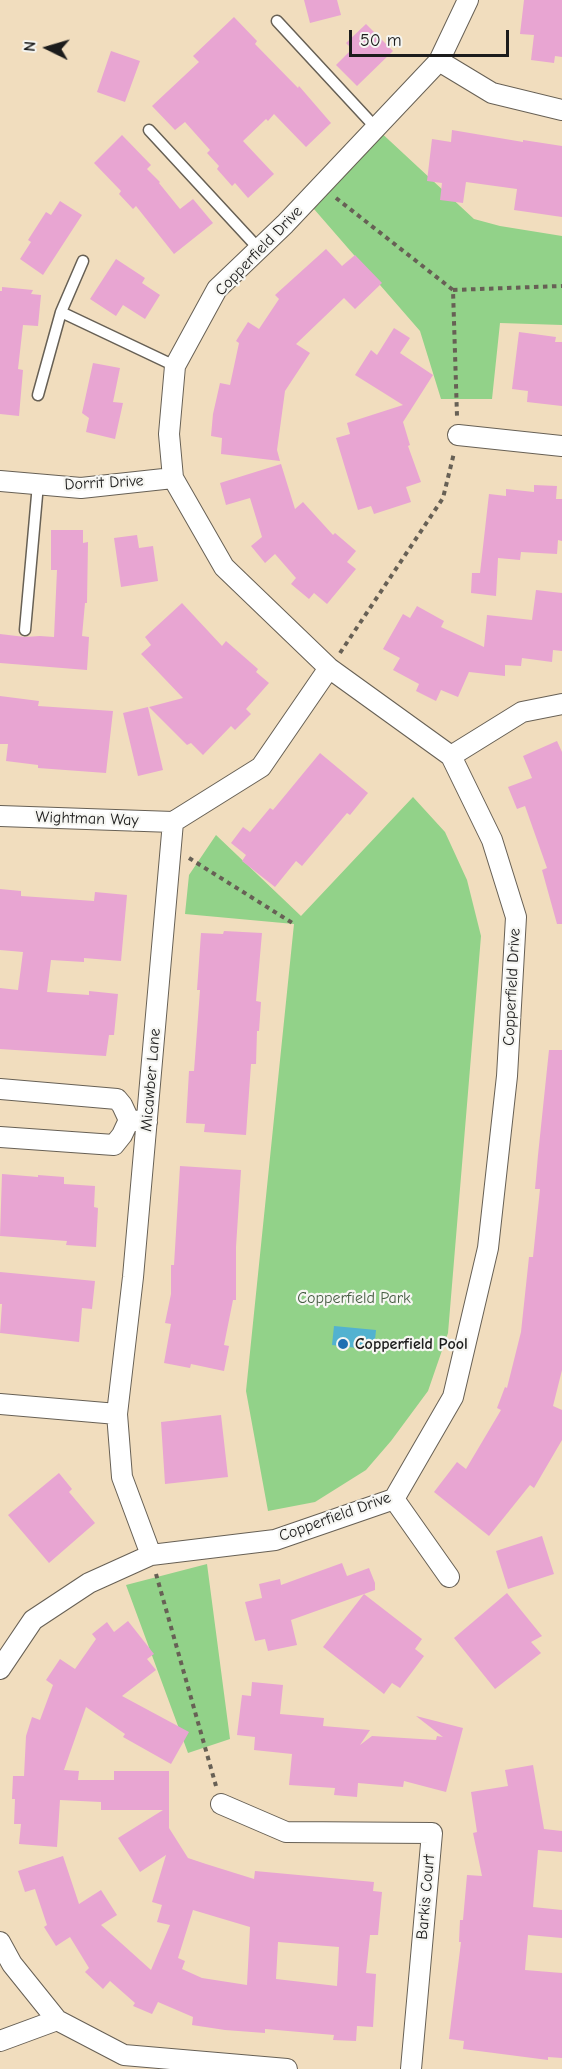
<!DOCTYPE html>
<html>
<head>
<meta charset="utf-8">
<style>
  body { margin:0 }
  #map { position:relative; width:562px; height:2069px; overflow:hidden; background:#f1ddbe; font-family:"Comic Neue",sans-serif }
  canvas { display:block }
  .north { position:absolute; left:18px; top:18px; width:60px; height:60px; -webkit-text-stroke:4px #f6f6f2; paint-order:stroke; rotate:275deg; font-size:16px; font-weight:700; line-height:24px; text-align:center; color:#1c1c1c }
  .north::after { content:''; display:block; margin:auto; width:21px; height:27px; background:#1c1c1c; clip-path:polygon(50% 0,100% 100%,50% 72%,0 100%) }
  .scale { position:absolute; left:349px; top:30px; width:160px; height:27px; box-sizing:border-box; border:3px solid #1c1c1c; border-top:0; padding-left:8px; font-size:18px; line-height:21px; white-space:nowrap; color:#1c1c1c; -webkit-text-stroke:4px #f6f6f2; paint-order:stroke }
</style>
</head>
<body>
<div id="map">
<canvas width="562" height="2069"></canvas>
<div class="north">N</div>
<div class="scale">50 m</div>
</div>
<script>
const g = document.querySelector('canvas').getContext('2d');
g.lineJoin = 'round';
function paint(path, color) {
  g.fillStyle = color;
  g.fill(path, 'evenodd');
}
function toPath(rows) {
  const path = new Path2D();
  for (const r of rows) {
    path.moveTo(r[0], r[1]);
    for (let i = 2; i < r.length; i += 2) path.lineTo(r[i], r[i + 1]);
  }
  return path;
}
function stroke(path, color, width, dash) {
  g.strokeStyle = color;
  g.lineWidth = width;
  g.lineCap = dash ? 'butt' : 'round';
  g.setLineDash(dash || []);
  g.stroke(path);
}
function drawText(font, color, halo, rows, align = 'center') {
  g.font = font + ' "Comic Neue",sans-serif';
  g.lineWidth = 4.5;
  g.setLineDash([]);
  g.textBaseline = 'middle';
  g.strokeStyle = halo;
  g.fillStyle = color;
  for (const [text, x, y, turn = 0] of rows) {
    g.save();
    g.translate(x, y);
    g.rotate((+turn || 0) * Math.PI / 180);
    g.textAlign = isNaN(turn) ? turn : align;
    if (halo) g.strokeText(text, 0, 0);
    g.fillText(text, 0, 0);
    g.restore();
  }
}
paint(toPath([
  [376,128,474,219,500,226,562,236,562,325,500,323,492,399,441,399,420,331,307,201],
  [413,797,445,832,467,880,481,936,448,1333,428,1391,391,1441,366,1470,315,1502,268,1511,246,1391,294,924,185,914,189,875,216,835,301,916],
  [207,1564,230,1739,188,1753,126,1585]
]), '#92d289');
paint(toPath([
  [334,1326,376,1330,374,1350,332,1345]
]), '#52b2d0');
paint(toPath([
  [304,0,337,0,341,15,310,23],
  [524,0,562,0,562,57,555,56,554,63,531,60,534,35,520,34],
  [234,17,257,41,255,44,298,88,299,86,331,123,306,147,274,114,268,121,266,119,243,141,274,174,248,198,235,183,232,186,217,169,219,166,207,153,210,150,185,122,175,130,152,106,199,62,193,56],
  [366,24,393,51,357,86,336,65,352,49,346,43],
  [111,51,140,61,125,102,97,92],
  [452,130,523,142,523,140,562,146,562,217,514,210,517,189,466,182,463,203,440,200,442,183,427,181,432,139,451,142],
  [122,135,151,165,147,169,160,182,159,183,180,209,193,199,213,223,174,254,136,206,133,209,119,194,121,191,94,163],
  [60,201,82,215,43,275,20,259,31,242,28,240,46,212,51,215],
  [326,249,342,266,355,255,382,283,355,309,344,298,296,344,310,353,285,391,277,450,280,461,221,454,222,438,211,436,213,414,220,383,230,385,239,343,236,341,248,322,259,329,279,299,275,295],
  [116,259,145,278,142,283,160,295,145,319,123,305,116,316,90,299],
  [2,287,33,290,31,294,41,295,38,326,23,325,18,369,23,370,19,416,0,414,0,291,2,291],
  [394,328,410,338,400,353,433,375,403,422,410,445,408,446,421,482,406,487,411,502,374,514,371,506,358,510,336,438,350,434,347,423,403,405,355,375,371,350,377,355],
  [519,332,556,337,555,342,562,342,562,406,527,402,528,391,512,389],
  [93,363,120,368,113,402,123,403,115,439,86,432,89,418,82,413],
  [281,464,295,509,303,502,333,535,335,533,356,551,347,562,356,569,327,604,314,593,309,599,291,584,296,578,275,554,265,563,251,546,262,537,250,498,226,505,220,483],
  [534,485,557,486,556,499,562,499,562,541,558,540,557,554,521,552,520,560,498,558,496,596,471,593,472,573,480,573,489,494,506,496,506,489,534,492],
  [51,530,83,530,83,543,88,542,87,603,85,603,82,636,89,637,87,670,0,663,0,634,25,637,40,636,54,637,57,570,51,570],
  [137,535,139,548,153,546,158,581,121,587,114,538],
  [536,590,562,593,562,651,553,650,552,662,522,658,521,666,505,665,505,676,469,672,458,697,441,690,436,701,416,691,419,684,393,670,400,658,383,649,403,614,410,618,417,606,444,621,441,627,484,647,487,615,532,620],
  [182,603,222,646,226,641,258,669,256,672,269,683,246,709,251,714,235,730,231,726,203,755,191,743,187,745,149,707,183,698,141,654,151,645,145,637],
  [0,696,39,701,38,706,113,711,106,773,38,768,38,765,6,761,8,744,0,744],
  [148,707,163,770,138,776,123,713],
  [557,741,562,752,562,924,557,924,542,870,547,868,525,806,517,809,508,787,532,778,523,756],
  [320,753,368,793,350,815,347,813,302,866,296,861,275,887,242,861,246,855,231,843,243,827,250,832,270,808,273,810],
  [0,889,21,891,21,896,94,901,95,892,127,895,121,961,84,958,84,962,51,960,47,992,89,995,89,991,118,994,114,1035,109,1035,106,1056,0,1049,0,988,18,990,23,952,0,950],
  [224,931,262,933,256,1001,261,1002,259,1031,257,1031,256,1064,251,1064,246,1135,204,1132,205,1124,186,1123,189,1071,194,1071,200,990,197,990,201,933,223,934],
  [549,1050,562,1050,562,1370,553,1406,562,1410,562,1440,534,1488,530,1485,489,1536,434,1492,457,1462,466,1469,501,1410,497,1408,505,1387,507,1388,521,1332,529,1257,533,1257,540,1189,535,1189,538,1155],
  [180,1166,241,1170,236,1247,236,1300,233,1300,224,1345,229,1346,224,1371,191,1364,190,1368,164,1363,171,1324,165,1323,171,1294,171,1265,174,1265],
  [2,1174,38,1177,38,1175,64,1177,64,1184,95,1186,94,1207,98,1208,96,1247,66,1245,67,1241,0,1236],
  [0,1272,95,1281,92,1309,82,1308,79,1342,0,1333,2,1304,0,1304],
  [221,1415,228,1477,165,1484,161,1422],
  [59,1473,72,1489,69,1492,95,1523,49,1563,8,1515],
  [542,1536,554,1574,508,1589,496,1551],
  [342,1563,347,1576,369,1568,375,1583,375,1590,364,1594,422,1639,415,1649,424,1656,400,1688,392,1683,384,1694,323,1647,364,1594,291,1620,297,1645,268,1651,265,1639,255,1641,245,1602,262,1598,259,1584,280,1579,281,1585],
  [507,1593,542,1636,531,1642,541,1653,495,1689,454,1638],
  [128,1621,154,1654,147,1659,156,1670,122,1696,189,1732,171,1764,123,1737,125,1734,86,1707,64,1770,79,1771,78,1780,114,1780,114,1771,169,1771,169,1828,188,1858,206,1864,254,1879,255,1871,374,1882,373,1891,382,1892,378,1935,370,1935,366,1973,376,1974,373,2027,357,2026,356,2041,333,2040,334,2035,265,2029,265,2033,225,2030,192,2025,193,2017,158,2002,152,2014,133,2006,135,2003,110,1981,103,1989,85,1972,89,1968,70,1937,56,1946,44,1927,47,1925,35,1889,25,1892,18,1871,63,1856,79,1904,101,1890,117,1915,101,1925,151,1970,170,1925,157,1922,162,1905,152,1902,166,1855,140,1872,118,1838,163,1810,101,1810,101,1802,60,1800,57,1847,19,1844,21,1824,14,1824,15,1799,12,1799,13,1776,24,1776,26,1736,32,1717,40,1720,53,1685,46,1680,60,1659,75,1669,96,1639,92,1634,107,1622,114,1632],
  [193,1910,250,1927,247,1985,202,1978,182,1969,185,1961,178,1958],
  [278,1942,339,1947,337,1986,276,1979],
  [252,1682,283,1685,280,1714,324,1718,323,1726,370,1730,360,1745,372,1736,436,1740,437,1736,443,1737,416,1716,463,1728,446,1792,404,1781,403,1787,358,1783,357,1797,334,1795,335,1788,289,1785,292,1754,254,1750,255,1737,237,1735,242,1695,251,1696],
  [533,1765,544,1829,562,1831,562,1852,538,1850,533,1907,562,1910,562,1938,528,1935,525,1970,562,1973,562,2058,548,2057,548,2060,463,2049,464,2041,449,2039,461,1942,459,1942,460,1920,463,1920,467,1875,482,1876,473,1833,477,1832,471,1792,508,1786,505,1770]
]), '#e8a5d2');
const lane = toPath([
  [277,21,376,128],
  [149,130,259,249],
  [61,312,175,366],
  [38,395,61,312,83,261],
  [25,630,38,484]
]);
const street = toPath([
  [439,61,492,93,562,110],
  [458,435,562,446],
  [0,481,81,488,173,478],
  [451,756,522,712,562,704],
  [0,816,173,822],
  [0,1089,117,1099,122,1105,129,1120,147,1122],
  [0,1137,114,1145,122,1135,129,1120],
  [0,1404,117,1414],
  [394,1499,449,1577],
  [151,1555,122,1477,117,1414,133,1277,173,822,261,767,329,668],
  [0,1669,33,1620,89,1583,151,1555,275,1540,394,1499,453,1397,488,1248,507,1076,516,917,492,840,451,756,329,668,224,567,173,478,169,434,175,366,217,289,285,224,439,61,468,0],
  [221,1804,286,1832,432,1833,411,2069],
  [0,1942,12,1964,57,2020,124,2055,287,2069],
  [0,2041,57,2020]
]);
stroke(lane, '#676055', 13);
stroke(street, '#676055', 22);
stroke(toPath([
  [336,198,453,290,457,416],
  [453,290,562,286],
  [340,653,443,498,454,453],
  [189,858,294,924],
  [156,1574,216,1786]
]), '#676055', 4, [4.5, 4.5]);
stroke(lane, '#fff', 10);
stroke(street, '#fff', 20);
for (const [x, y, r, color] of [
  [343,1344,6,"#1f6fb2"]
]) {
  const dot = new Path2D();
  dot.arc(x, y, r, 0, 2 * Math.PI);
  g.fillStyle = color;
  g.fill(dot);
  stroke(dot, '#f6f6f2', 2);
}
drawText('16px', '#1c1c1c', '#f6f6f2', [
  ["Copperfield Drive",259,251,-46],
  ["Dorrit Drive",104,483,-3],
  ["Wightman Way",87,819,2],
  ["Copperfield Drive",512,987,-87],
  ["Micawber Lane",151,1080,-85],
  ["Copperfield Drive",335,1517,-20],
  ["Barkis Court",426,1897,-85]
]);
drawText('16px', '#455c42', '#f6f6f2', [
  ["Copperfield Park",354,1298]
]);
drawText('bold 16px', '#1c1c1c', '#f6f6f2', [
  ["Copperfield Pool",355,1344]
], 'left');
</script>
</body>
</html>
